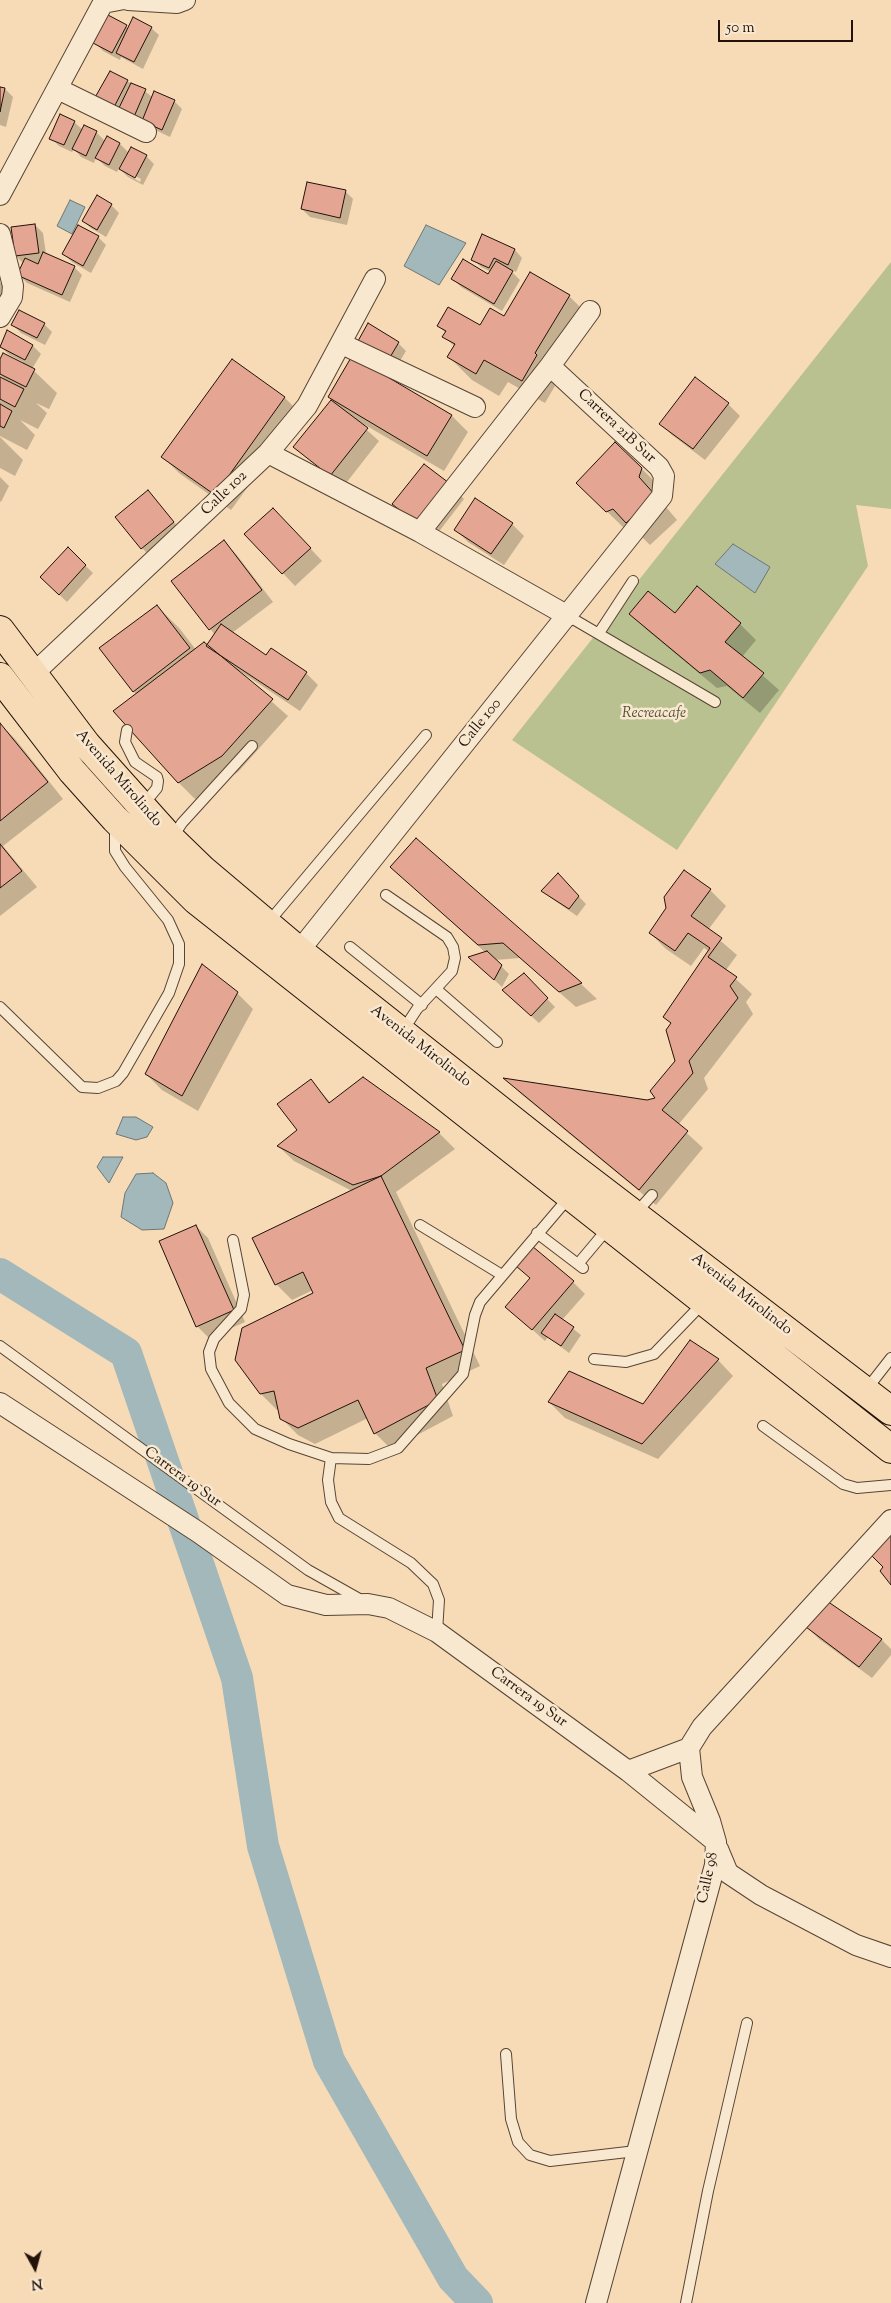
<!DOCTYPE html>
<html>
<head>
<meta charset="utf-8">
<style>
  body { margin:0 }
  #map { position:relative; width:891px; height:2303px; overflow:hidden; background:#f6dbb6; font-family:"Sorts Mill Goudy",serif }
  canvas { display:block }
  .north { position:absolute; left:10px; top:2243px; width:50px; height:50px; -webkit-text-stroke:4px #f9e8d0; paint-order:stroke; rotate:173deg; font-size:14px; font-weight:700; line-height:20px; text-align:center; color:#221209 }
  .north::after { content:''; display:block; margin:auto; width:18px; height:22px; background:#221209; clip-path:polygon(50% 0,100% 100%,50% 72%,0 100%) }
  .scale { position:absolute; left:718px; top:20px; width:135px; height:22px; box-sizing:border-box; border:2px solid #221209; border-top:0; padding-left:6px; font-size:15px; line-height:18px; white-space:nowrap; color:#221209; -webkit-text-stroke:4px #f9e8d0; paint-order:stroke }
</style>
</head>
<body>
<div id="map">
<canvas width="891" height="2303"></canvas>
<div class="north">N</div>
<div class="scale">50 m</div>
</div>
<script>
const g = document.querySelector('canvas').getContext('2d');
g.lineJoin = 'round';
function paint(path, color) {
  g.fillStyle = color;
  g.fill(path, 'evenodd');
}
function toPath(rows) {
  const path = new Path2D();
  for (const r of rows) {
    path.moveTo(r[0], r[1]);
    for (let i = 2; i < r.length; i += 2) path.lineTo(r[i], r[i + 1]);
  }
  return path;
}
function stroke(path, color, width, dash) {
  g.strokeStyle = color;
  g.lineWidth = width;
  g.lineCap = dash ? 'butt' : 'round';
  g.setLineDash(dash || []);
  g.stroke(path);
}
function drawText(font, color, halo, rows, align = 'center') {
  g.font = font + ' "Sorts Mill Goudy",serif';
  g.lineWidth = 5;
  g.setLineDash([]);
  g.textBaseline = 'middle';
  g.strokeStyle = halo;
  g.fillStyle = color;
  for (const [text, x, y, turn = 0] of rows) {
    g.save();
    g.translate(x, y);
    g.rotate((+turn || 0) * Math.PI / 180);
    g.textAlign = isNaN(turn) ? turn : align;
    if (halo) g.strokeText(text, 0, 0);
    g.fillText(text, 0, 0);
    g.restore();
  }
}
paint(toPath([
  [891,262,891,509,856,505,868,566,677,850,512,740]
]), '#bac190');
const water = toPath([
  [70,200,85,207,72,234,57,226,70,200],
  [426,225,466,243,439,285,404,266,426,225],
  [733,544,770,567,755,593,715,564,733,544],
  [123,1117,136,1117,153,1127,147,1137,136,1140,116,1134,123,1117],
  [103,1157,123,1157,109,1183,97,1167,103,1157],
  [153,1173,166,1183,173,1203,164,1229,142,1230,121,1217,125,1193,136,1174,153,1173]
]);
paint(water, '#a2b8ba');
stroke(water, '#6f7673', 1);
paint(toPath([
  [126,26,129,29,151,28,159,35,143,69,121,57,120,60,103,51,95,43],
  [110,72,145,91,153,98,174,101,182,109,170,137,95,101],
  [0,88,5,89,13,97,6,127,0,125],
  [74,122,83,130,84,127,96,132,105,141,107,138,120,144,129,153,131,149,146,156,154,164,143,185,128,177,119,168,117,172,105,166,96,157,94,163,81,157,74,149,72,152,59,146,51,138],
  [128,172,141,179,140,182,128,175],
  [345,191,353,199,347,225,310,217,302,209],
  [97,197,111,205,119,213,106,237,91,228,83,221],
  [35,225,43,233,46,254,74,267,82,275,70,302,27,283,19,275,24,264,16,256],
  [98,237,106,245,91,273,72,262,64,254],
  [515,250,522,258,516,272,508,268,520,280,502,311,461,287,453,279,489,275,491,272,481,267,473,259],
  [0,282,6,288,0,298],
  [569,296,592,319,557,377,559,379,545,403,508,382,499,396,472,380,449,357,455,347,444,336,446,333,438,326,480,327],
  [44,324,52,332,45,345,21,333,13,325],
  [7,332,33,346,41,354,32,369,57,393,49,409,36,403,47,413,38,429,20,420,35,435,27,450,0,436,0,378,6,381,0,375,0,362,22,364,23,362,8,354,0,346],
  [398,343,406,351,397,366,367,348],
  [353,358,452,416,468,432,444,471,360,422,359,423,379,441,343,487,295,447,332,400,329,397],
  [232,361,285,398,301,414,231,510,179,473,163,457],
  [728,404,740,416,705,460,672,435,660,423],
  [0,437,23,460,15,476,0,468],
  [642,469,665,492,661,501,677,520,650,545,636,531,630,534,578,483],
  [0,477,9,486,1,502,0,501],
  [452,487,464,499,434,538,394,504],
  [148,492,185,535,154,560,142,548],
  [285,521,322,561,295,586,246,534],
  [512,524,524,536,504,565,468,542,456,530],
  [224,542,236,554,273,602,232,633,267,656,306,673,318,685,300,711,238,670,237,671,288,716,238,772,195,799,179,783,134,691,157,606,180,629,196,650,207,647,215,635,173,581],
  [68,549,93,573,67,602,49,585],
  [631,614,675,615,740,624,756,640,742,657,779,690,760,713,727,686,717,688,647,630],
  [0,724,16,740,63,799,3,846,37,887,0,916],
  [416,839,581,984,597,999,576,1007,520,958,495,960,509,974,502,987,478,965,486,953,391,867],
  [558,875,586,904,577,916,551,898,543,891],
  [710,890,726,906,708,930,737,955,726,970,752,994,746,1002,753,1014,704,1078,708,1089,678,1125,703,1148,656,1205,521,1094,507,1080,647,1101,657,1099,676,1061,672,1024,665,1017,710,952,704,948,691,966,666,949,650,933],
  [524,975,555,1007,539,1023,511,998],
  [237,993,253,1009,198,1111,162,1090,146,1074],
  [363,1079,439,1133,455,1149,396,1192,480,1366,442,1384,453,1416,391,1449,375,1433,368,1418,315,1444,298,1435,281,1418,279,1409,277,1410,261,1394,315,1294,313,1290,292,1300,276,1284,254,1238,352,1191,294,1161,278,1146,299,1131,311,1081,331,1103],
  [196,1226,208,1238,245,1322,209,1338,197,1326],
  [573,1282,585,1294,562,1320,581,1335,569,1353,548,1337,545,1341,507,1307],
  [718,1360,733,1376,658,1459,565,1418,549,1402,643,1405],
  [827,1603,882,1640,891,1649,891,1655,872,1678,819,1639,807,1627]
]), '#0003');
stroke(toPath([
  [0,1274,126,1353,237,1678,263,1846,329,2061,453,2278,477,2303]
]), '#a2b8ba', 32);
const building = toPath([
  [108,15,127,25,112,53,93,43,108,15],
  [133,17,152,27,134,62,116,53,133,17],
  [110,71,128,80,112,111,93,101,110,71],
  [131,83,146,89,133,119,117,112,131,83],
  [0,87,5,88,0,112,0,87],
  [154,91,175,100,162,130,142,121,154,91],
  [60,114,75,121,64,145,49,139,60,114],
  [84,125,97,131,86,156,72,149,84,125],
  [107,136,120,143,109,165,95,158,107,136],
  [131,147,147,155,135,178,119,169,131,147],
  [307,182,346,190,340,218,301,209,307,182],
  [97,195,112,204,97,230,82,221,97,195],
  [35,224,39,253,15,256,11,227,35,224],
  [78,225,99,236,83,266,62,254,78,225],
  [482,234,515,249,508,265,494,258,489,268,471,260,482,234],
  [43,252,75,266,62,295,17,275,25,258,38,264,43,252],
  [463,259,488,274,496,261,513,271,494,304,451,279,463,259],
  [530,272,570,295,535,353,537,355,522,381,484,360,476,374,447,357,455,344,442,337,446,331,437,326,448,307,480,325,490,308,504,316,530,272],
  [19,310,45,323,37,338,11,325,19,310],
  [368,323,399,342,389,359,358,341,368,323],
  [7,330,33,345,25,360,0,347,7,330],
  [3,353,35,369,26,387,0,374,0,359,3,353],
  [352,356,452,415,427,456,328,397,352,356],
  [232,359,285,397,215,495,161,457,232,359],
  [0,377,24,389,15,407,0,399,0,377],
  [695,377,729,403,693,449,659,424,695,377],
  [331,400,368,428,330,476,293,447,331,400],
  [0,404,12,411,4,428,0,426,0,404],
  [615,442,642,468,639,477,656,496,626,523,613,509,606,512,576,483,615,442],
  [424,464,453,486,421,527,392,504,424,464],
  [148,490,174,522,141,549,115,517,148,490],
  [475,498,513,523,491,554,454,530,475,498],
  [273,508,311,548,282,574,244,534,273,508],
  [224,540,262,590,209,630,171,581,224,540],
  [68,547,86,565,59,595,40,577,68,547],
  [697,586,741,623,725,642,764,673,743,698,710,670,700,673,629,614,648,591,675,613,697,586],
  [157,605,190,648,133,692,99,648,157,605],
  [221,624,266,655,271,648,307,672,288,700,206,646,221,624],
  [204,642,273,699,222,756,178,783,113,711,204,642],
  [0,723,48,782,0,821,0,723],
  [416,838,582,983,559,992,503,943,478,945,390,867,416,838],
  [0,844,22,871,0,888,0,844],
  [684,870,711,889,691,916,722,938,708,957,737,977,730,986,738,998,689,1061,693,1073,662,1110,688,1131,639,1190,503,1078,647,1100,655,1098,650,1091,675,1061,666,1030,671,1023,663,1017,710,948,688,933,675,951,649,933,666,908,664,897,684,870],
  [558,873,579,896,569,909,541,891,558,873],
  [487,951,502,965,494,980,468,957,487,951],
  [202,964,238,992,182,1096,145,1074,202,964],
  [524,973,548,998,531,1016,502,990,524,973],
  [363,1077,440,1132,381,1176,353,1185,277,1146,297,1130,277,1104,311,1079,329,1103,363,1077],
  [381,1176,465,1350,426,1368,438,1400,374,1434,358,1400,298,1428,280,1419,274,1391,260,1394,235,1360,242,1328,313,1293,303,1272,275,1285,252,1238,381,1176],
  [196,1225,234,1310,196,1327,159,1241,196,1225],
  [532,1246,574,1281,532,1330,505,1307,530,1278,516,1266,532,1246],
  [555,1314,574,1327,561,1346,541,1333,555,1314],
  [690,1340,719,1359,642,1444,548,1402,569,1371,643,1404,690,1340],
  [891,1533,891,1585,880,1571,883,1567,872,1556,891,1533],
  [827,1601,882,1639,859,1667,806,1627,827,1601]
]);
paint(building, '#e4a593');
stroke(building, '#221209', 1);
const service = toPath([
  [568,616,715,702],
  [599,633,633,581],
  [127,730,125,742,135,762,157,777,158,781,157,788,143,805],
  [172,838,182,823,252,746],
  [386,895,447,937,453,947,455,958,452,971,417,1009,402,1032],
  [267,924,426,735],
  [350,947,422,1005],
  [436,989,497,1042],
  [0,1007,82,1087,98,1088,116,1081,123,1073,169,993,179,964,179,944,168,920,125,867,115,851,115,825],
  [635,1214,652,1195],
  [420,1225,502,1275],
  [537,1233,583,1268],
  [233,1240,244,1295,241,1309,214,1339,209,1352,211,1369,229,1403,255,1429,289,1444,331,1458,369,1459,398,1448,463,1374,475,1315,480,1302,570,1196],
  [578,1264,609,1227],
  [0,1346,308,1570,363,1601],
  [594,1359,626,1362,654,1354,703,1303],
  [866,1390,891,1358],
  [763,1426,843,1484,857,1488,891,1485],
  [331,1458,328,1480,331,1502,339,1518,411,1563,433,1584,439,1600,437,1632],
  [506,2054,511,2119,518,2142,530,2155,550,2161,636,2151],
  [686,2303,708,2191,747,2023]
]);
const minor = toPath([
  [128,0,177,3,185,0],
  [58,89,146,132],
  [0,195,103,3,119,0],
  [0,234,13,286,12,297,0,317],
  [342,344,475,407],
  [268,453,420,532,568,616],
  [420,532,550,366,590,311],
  [33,674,268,453,307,406,375,279],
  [299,951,662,496,664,476,659,467,550,366],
  [0,1403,198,1532,287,1595,326,1605,368,1604,389,1608,437,1632,628,1771,689,1748],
  [628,1771,716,1842],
  [718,1849,728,1873,761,1895,856,1945,891,1957],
  [596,2303,715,1865,716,1842,710,1821,692,1777,689,1748,702,1727,891,1520]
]);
const primary = toPath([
  [0,630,86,744,171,839,203,870,299,951,563,1160,891,1411],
  [0,677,72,771,115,819,196,900,891,1449]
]);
stroke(service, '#574434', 12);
stroke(minor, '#574434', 22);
stroke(primary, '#221209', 30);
stroke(service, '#f9e8d0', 10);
stroke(minor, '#f9e8d0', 20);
stroke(primary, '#f6dbb6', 28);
drawText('15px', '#221209', '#f9e8d0', [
  ["Carrera 21B Sur",616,427,43],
  ["Calle 102",225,494,-44],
  ["Calle 100",481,724,-51],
  ["Avenida Mirolindo",118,779,49],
  ["Avenida Mirolindo",420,1047,38],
  ["Avenida Mirolindo",741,1295,38],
  ["Carrera 19 Sur",182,1478,36],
  ["Carrera 19 Sur",528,1698,36],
  ["Calle 98",709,1878,-78]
]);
drawText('italic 15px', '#574f38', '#f9e8d0', [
  ["Recreacafe",654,714]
]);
</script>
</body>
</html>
